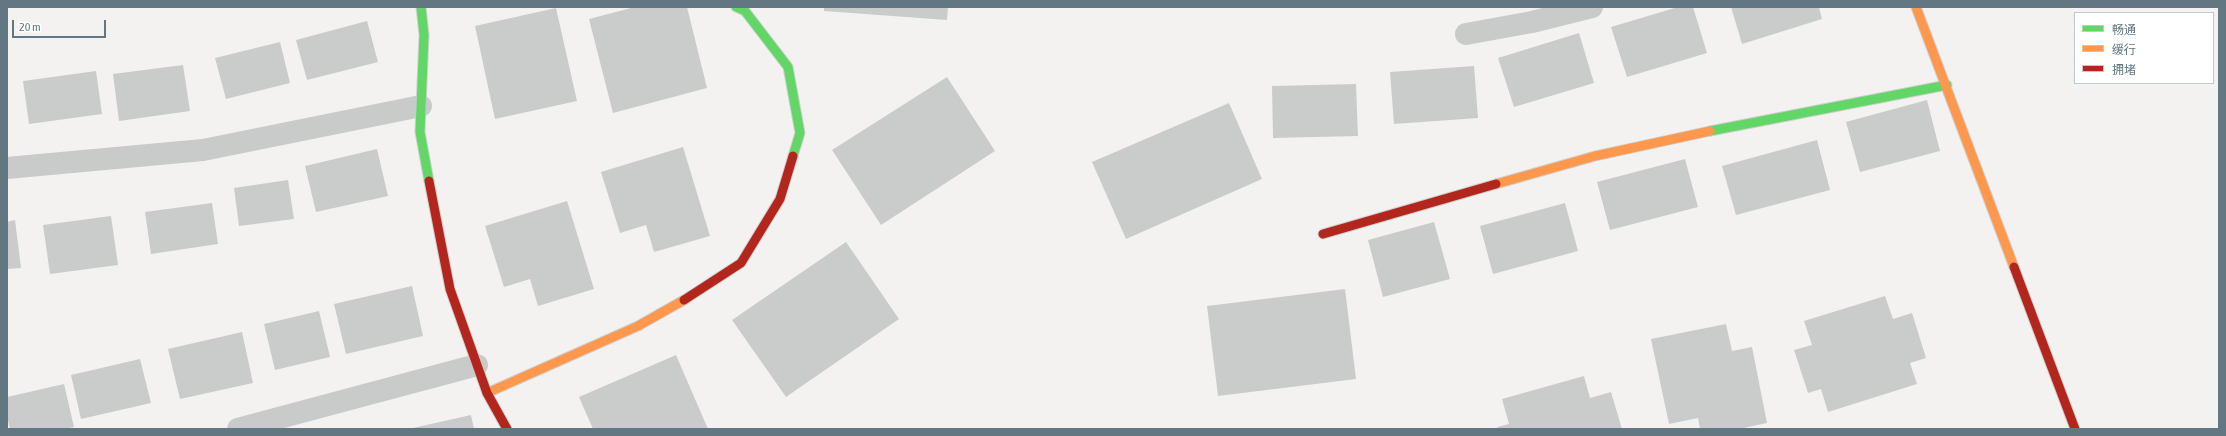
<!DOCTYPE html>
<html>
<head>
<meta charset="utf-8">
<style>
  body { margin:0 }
  #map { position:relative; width:2226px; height:436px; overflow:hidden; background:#f3f2f0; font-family:"Asap Condensed","Noto Sans SC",sans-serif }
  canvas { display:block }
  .frame { position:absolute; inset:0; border:8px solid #627781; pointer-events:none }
  .legend { position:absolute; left:2074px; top:12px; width:140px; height:72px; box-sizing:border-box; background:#fff; border:1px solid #c0c9cd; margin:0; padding:5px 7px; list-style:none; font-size:12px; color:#627781 }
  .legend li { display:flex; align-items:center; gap:8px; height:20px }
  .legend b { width:20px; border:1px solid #c0c9cd }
  .scale { position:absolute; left:12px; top:20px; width:94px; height:18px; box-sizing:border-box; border:2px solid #627781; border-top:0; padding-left:5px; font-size:12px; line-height:14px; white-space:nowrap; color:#627781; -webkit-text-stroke:3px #fff; paint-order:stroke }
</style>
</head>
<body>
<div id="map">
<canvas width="2226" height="436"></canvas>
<div class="frame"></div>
<ul class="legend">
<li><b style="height:5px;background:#63d668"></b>畅通</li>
<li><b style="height:5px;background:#ff974d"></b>缓行</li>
<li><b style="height:5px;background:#b3261e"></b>拥堵</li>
</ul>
<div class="scale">20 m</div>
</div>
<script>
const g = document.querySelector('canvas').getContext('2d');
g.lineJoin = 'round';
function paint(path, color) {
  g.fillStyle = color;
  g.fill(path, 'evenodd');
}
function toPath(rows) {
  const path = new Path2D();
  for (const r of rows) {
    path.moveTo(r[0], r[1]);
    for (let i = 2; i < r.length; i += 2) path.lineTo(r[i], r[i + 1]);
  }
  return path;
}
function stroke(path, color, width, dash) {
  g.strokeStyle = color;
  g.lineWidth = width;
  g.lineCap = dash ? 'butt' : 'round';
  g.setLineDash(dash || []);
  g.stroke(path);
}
paint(toPath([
  [635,7,687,7,707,88,613,113,589,19],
  [824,7,948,7,947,20,824,11],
  [1678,7,1693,7,1707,53,1627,77,1611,27],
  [1731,7,1819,7,1822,19,1742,44],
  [556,8,577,101,495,119,475,26],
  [367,21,378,62,307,80,296,40],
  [1579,33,1594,83,1514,107,1498,58],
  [280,42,290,83,226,99,215,58],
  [183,65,190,111,119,121,113,74],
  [1474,66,1478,118,1394,124,1390,72],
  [96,71,102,114,29,124,23,81],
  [947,77,995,151,881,225,832,150],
  [1356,84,1358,136,1273,138,1272,86],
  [1927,100,1940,151,1860,172,1846,122],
  [1229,103,1262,179,1126,239,1092,162],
  [1817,140,1830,190,1736,215,1722,166],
  [683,147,710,236,654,252,646,225,620,233,601,172],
  [377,149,388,196,316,212,305,166],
  [1685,159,1698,207,1610,230,1597,182],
  [288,180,294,219,239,226,234,188],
  [567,201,594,289,538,306,530,279,504,287,485,226],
  [212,203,218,244,151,254,145,212],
  [1565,203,1578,251,1493,274,1480,226],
  [111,216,118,265,50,274,43,225],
  [15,220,21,268,7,269,7,222],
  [1434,222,1450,279,1383,297,1368,240],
  [846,242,899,319,786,397,732,320],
  [412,286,423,336,346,354,334,304],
  [1345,289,1356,379,1218,396,1207,306],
  [1885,296,1893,319,1912,313,1926,358,1910,363,1917,384,1828,412,1821,389,1808,393,1794,350,1812,345,1804,321],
  [319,311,330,357,275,370,264,324],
  [1726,324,1732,351,1752,347,1767,423,1739,429,1700,429,1698,418,1669,424,1651,339],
  [242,332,253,383,180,399,168,349],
  [676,355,708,429,593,429,579,397],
  [140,359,151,403,81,419,71,375],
  [1584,376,1590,398,1611,392,1622,429,1498,429,1497,427,1509,424,1502,399],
  [64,384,74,427,63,429,10,429,7,417,7,397],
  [471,415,474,429,413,429,413,428]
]), '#cacccc');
const fast = toPath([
  [421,7,424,35,420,132,429,181],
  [736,7,745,11,788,67,800,133,793,156],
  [1710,131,1947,85]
]);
const slow = toPath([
  [1916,7,2014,267],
  [1496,184,1595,156,1710,131],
  [487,393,638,326,684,300]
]);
const jam = toPath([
  [429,181,450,289,487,393,507,429],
  [1323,234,1496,184],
  [2014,267,2075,429],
  [684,300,741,263,780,199,793,156]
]);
stroke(fast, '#cfd0d0', 11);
stroke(slow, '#cfd0d0', 11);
stroke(jam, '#cfd0d0', 11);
stroke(toPath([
  [1466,34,1532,22,1592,7],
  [7,168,203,150,421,106],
  [238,429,477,365]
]), '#c9cbcb', 22);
stroke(fast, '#63d668', 9);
stroke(slow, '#ff974d', 9);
stroke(jam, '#b3261e', 9);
</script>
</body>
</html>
